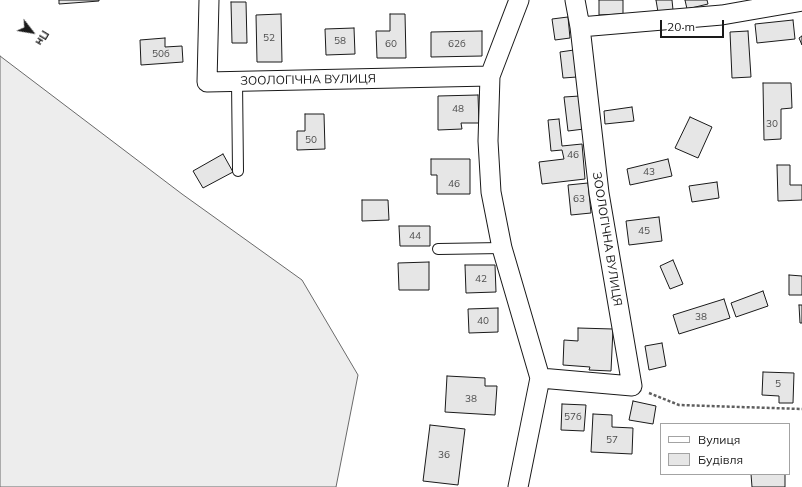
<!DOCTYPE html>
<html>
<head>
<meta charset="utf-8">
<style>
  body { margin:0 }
  #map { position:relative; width:802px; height:487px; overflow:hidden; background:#fff; font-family:Mulish,sans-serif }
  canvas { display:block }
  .legend { position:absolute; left:660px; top:423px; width:130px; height:52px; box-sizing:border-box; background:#fff; border:1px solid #a3a3a3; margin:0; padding:5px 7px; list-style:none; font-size:12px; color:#1a1a1a }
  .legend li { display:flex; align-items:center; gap:8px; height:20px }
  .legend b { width:20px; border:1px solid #a3a3a3 }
  .north { position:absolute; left:12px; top:12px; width:40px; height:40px; -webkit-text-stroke:3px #fff; paint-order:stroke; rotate:121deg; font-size:11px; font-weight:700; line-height:16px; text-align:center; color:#1a1a1a }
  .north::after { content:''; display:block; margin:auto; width:14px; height:18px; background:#1a1a1a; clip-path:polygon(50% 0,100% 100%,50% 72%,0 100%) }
  .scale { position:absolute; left:660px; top:20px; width:64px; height:18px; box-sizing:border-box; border:2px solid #1a1a1a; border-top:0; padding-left:5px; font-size:12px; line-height:14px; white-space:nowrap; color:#1a1a1a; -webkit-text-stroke:3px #fff; paint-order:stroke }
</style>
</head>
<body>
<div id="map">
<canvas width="802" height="487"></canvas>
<ul class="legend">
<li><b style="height:5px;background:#fff"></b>Вулиця</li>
<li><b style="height:11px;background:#e6e6e6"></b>Будівля</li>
</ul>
<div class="north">Пн</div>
<div class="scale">20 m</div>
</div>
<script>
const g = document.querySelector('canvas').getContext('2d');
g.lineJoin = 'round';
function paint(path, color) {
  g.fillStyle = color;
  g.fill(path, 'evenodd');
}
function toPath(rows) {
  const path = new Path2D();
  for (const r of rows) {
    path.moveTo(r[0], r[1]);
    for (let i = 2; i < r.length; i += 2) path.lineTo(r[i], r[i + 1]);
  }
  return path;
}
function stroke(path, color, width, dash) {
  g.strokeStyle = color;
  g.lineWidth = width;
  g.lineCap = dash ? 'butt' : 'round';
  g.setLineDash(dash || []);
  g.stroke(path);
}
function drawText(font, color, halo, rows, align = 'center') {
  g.font = font + ' Mulish,sans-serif';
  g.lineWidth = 3;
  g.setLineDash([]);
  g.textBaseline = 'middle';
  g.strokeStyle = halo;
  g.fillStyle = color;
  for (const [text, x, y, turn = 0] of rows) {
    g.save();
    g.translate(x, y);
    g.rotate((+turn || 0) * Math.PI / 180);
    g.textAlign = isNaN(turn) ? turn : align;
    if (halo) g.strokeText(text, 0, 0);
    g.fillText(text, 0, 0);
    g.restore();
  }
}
const built = toPath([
  [0,56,182,194,302,280,358,375,336,487,0,487,0,56]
]);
paint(built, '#ededed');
stroke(built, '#6a6a6a', 1);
const building = toPath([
  [59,0,99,0,99,1,59,4,59,0],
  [599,0,623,0,623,14,599,15,599,0],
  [656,0,672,0,673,10,658,12,656,0],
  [685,0,707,0,708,4,687,9,685,0],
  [231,2,246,2,247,43,232,43,231,2],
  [281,14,282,62,257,62,256,15,281,14],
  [390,14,405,14,406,58,377,58,376,31,390,31,390,14],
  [568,17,570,38,555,40,552,19,568,17],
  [793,20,795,39,757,43,755,24,793,20],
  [354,28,355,54,326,55,325,29,354,28],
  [482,31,482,56,431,57,431,32,482,31],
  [748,31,751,77,732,78,730,32,748,31],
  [802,36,802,45,799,38,802,36],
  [165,38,165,47,182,46,183,62,141,65,140,40,165,38],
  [574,50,577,77,563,78,560,52,574,50],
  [763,83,791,83,792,108,781,109,781,139,764,140,763,83],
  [478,95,479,123,461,123,462,129,438,130,438,96,478,95],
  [580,96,584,129,568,131,564,97,580,96],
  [632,107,634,121,605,124,604,111,632,107],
  [305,114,324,114,325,149,297,150,297,131,305,131,305,114],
  [690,117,712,127,698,158,675,148,690,117],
  [559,119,562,146,582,144,585,179,542,184,539,162,564,159,562,150,551,151,548,120,559,119],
  [223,154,233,172,203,188,193,171,223,154],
  [431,159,470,159,470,194,437,194,437,175,431,175,431,159],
  [668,159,672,176,630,185,627,169,668,159],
  [777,165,790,165,790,185,802,185,802,200,778,201,777,165],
  [717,182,719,198,692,202,689,186,717,182],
  [588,183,591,213,571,215,568,185,588,183],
  [362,200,388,200,389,220,362,221,362,200],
  [659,217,662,241,629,245,626,221,659,217],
  [399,226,430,226,430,246,400,246,399,226],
  [673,260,683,284,670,289,660,266,673,260],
  [429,262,429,290,399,290,398,263,429,262],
  [465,265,495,265,496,292,466,293,465,265],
  [789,275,802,276,802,295,789,295,789,275],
  [763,291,768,306,736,317,731,303,763,291],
  [724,299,730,318,679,334,673,315,724,299],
  [799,305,802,305,802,323,800,323,799,305],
  [498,308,498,332,469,333,468,309,498,308],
  [578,328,613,329,611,371,589,370,590,367,563,365,564,340,578,341,578,328],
  [662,343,666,366,649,370,645,346,662,343],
  [763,372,794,373,793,403,779,403,779,396,762,395,763,372],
  [447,376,485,378,485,386,497,386,495,415,445,412,447,376],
  [633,401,656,406,653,424,629,420,633,401],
  [562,404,586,405,584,431,561,430,562,404],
  [593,414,612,415,612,427,633,428,632,454,591,452,593,414],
  [430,425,465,429,458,485,423,481,430,425],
  [751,474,785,474,785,487,752,487,751,474]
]);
paint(building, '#e6e6e6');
stroke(building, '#1a1a1a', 1);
const service = toPath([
  [237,81,238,171],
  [438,249,502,248]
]);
const minor = toPath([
  [209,0,207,82,490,76],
  [580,27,722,15,802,1],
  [540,378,632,386,599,193,580,27,575,0],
  [518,487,540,378,502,248,491,192,488,141,490,76,519,0]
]);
stroke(service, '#1a1a1a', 12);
stroke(minor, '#1a1a1a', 21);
stroke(toPath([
  [649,393,679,405,802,409]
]), '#5f5f5f', 2.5, [3, 2]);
stroke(service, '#fff', 10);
stroke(minor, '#fff', 19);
drawText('10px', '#4d4d4d', null, [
  ["52",269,38],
  ["58",340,41],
  ["60",391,44],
  ["62б",457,44],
  ["50б",161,54],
  ["48",458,109],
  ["30",772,124],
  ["50",311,140],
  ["46",573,155],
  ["43",649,172],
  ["46",454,184],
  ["63",579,199],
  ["45",644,231],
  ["44",415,236],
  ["42",481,279],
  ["38",701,317],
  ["40",483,321],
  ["5",778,384],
  ["38",471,399],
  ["57б",573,417],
  ["57",612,440],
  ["36",444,455]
]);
drawText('12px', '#1a1a1a', '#fff', [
  ["ЗООЛОГІЧНА ВУЛИЦЯ",308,80,-1],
  ["ЗООЛОГІЧНА ВУЛИЦЯ",607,239,81]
]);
</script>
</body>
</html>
